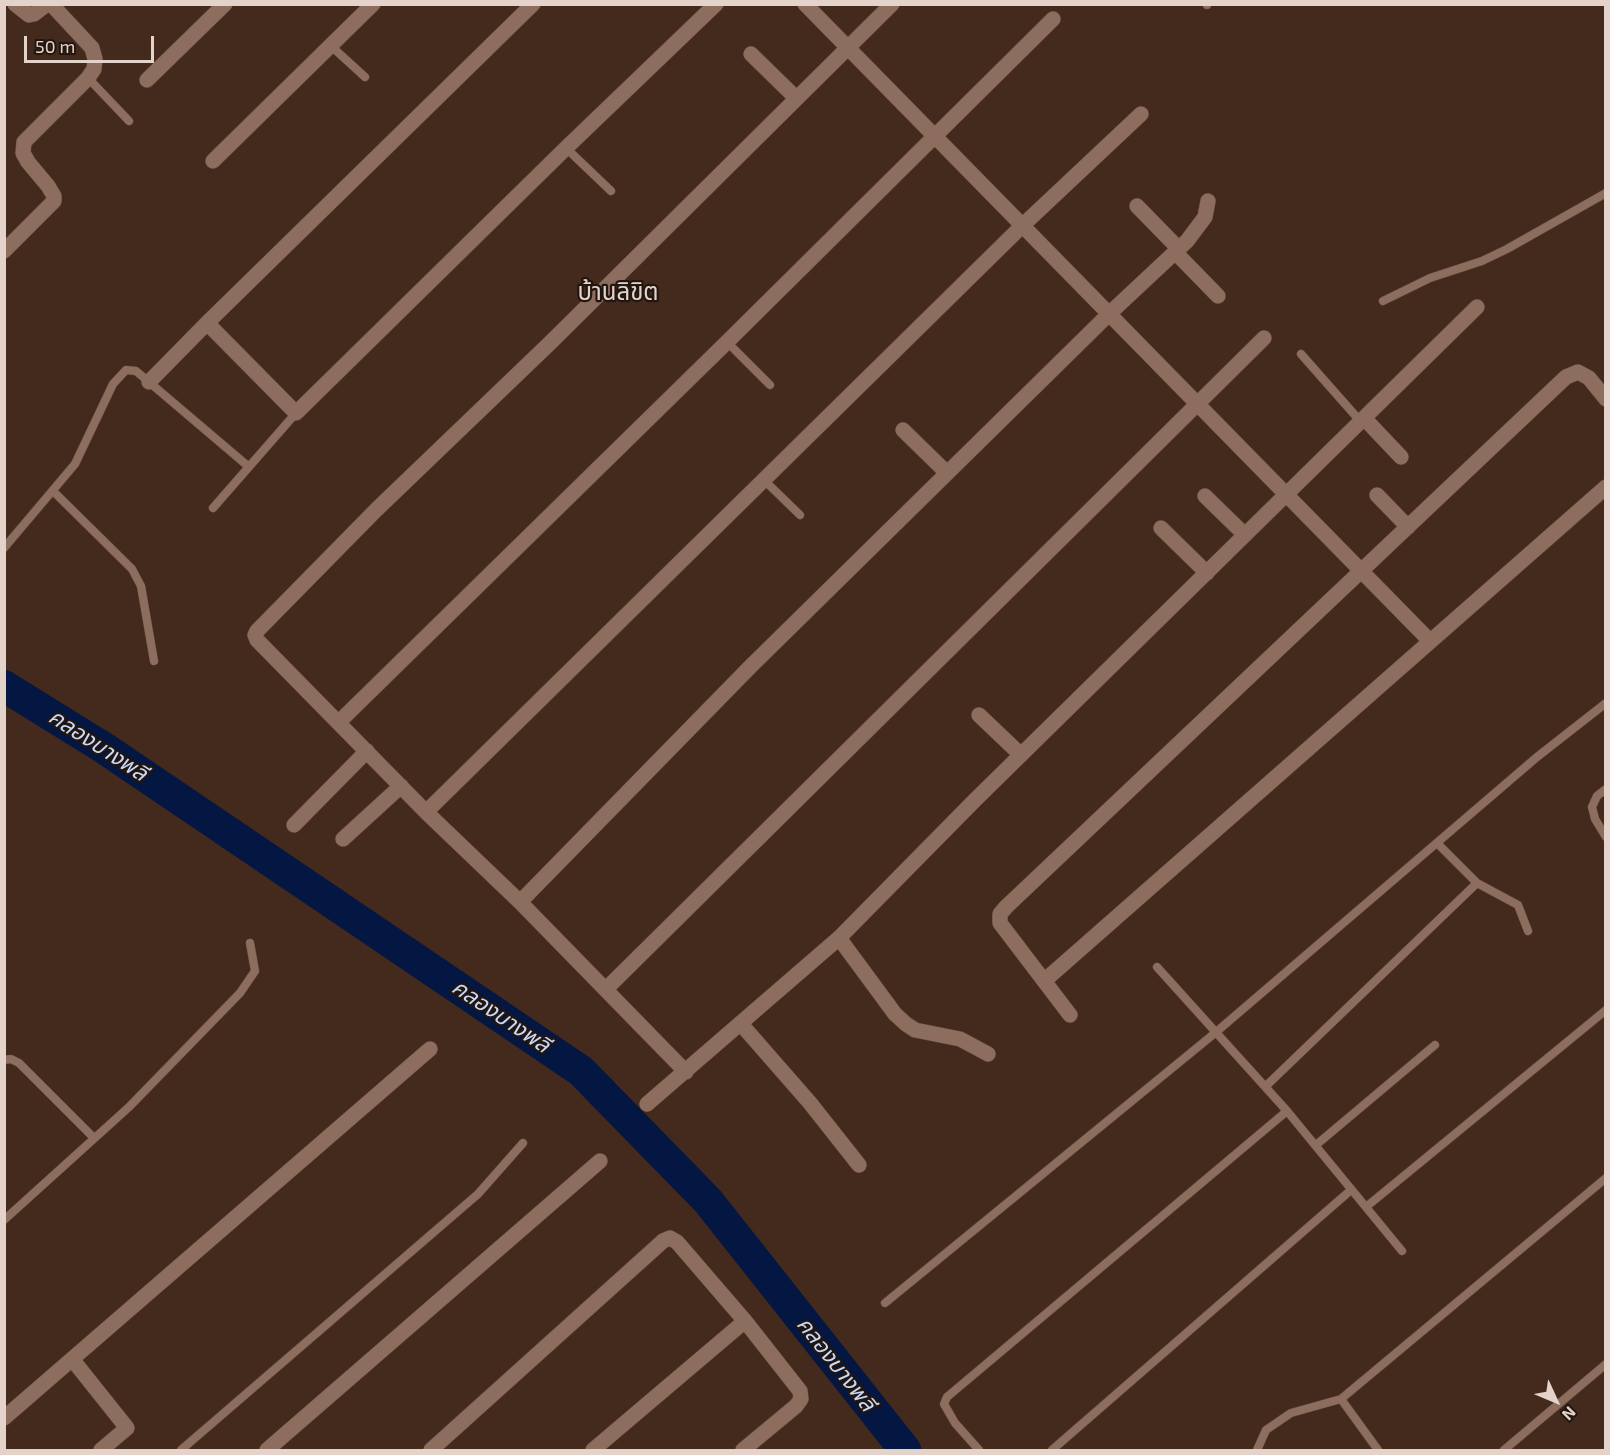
<!DOCTYPE html>
<html>
<head>
<meta charset="utf-8">
<style>
  body { margin:0 }
  #map { position:relative; width:1610px; height:1455px; overflow:hidden; background:#442a1c; font-family:"Exo 2",sans-serif }
  canvas { display:block }
  .frame { position:absolute; inset:0; border:6px solid #e4d3ca; pointer-events:none }
  .north { position:absolute; left:1526px; top:1371px; width:60px; height:60px; -webkit-text-stroke:4px #221610; paint-order:stroke; rotate:134deg; font-size:16px; font-weight:700; line-height:24px; text-align:center; color:#e4d3ca }
  .north::after { content:''; display:block; margin:auto; width:21px; height:27px; background:#e4d3ca; clip-path:polygon(50% 0,100% 100%,50% 72%,0 100%) }
  .scale { position:absolute; left:24px; top:36px; width:130px; height:27px; box-sizing:border-box; border:3px solid #e4d3ca; border-top:0; padding-left:8px; font-size:18px; line-height:21px; white-space:nowrap; color:#e4d3ca; -webkit-text-stroke:4px #221610; paint-order:stroke }
</style>
</head>
<body>
<div id="map">
<canvas width="1610" height="1455"></canvas>
<div class="frame"></div>
<div class="north">N</div>
<div class="scale">50 m</div>
</div>
<script>
const g = document.querySelector('canvas').getContext('2d');
g.lineJoin = 'round';
function toPath(rows) {
  const path = new Path2D();
  for (const r of rows) {
    path.moveTo(r[0], r[1]);
    for (let i = 2; i < r.length; i += 2) path.lineTo(r[i], r[i + 1]);
  }
  return path;
}
function stroke(path, color, width, dash) {
  g.strokeStyle = color;
  g.lineWidth = width;
  g.lineCap = dash ? 'butt' : 'round';
  g.setLineDash(dash || []);
  g.stroke(path);
}
function drawText(font, color, halo, rows, align = 'center') {
  g.font = font + ' "Exo 2","Noto Sans Thai",sans-serif';
  g.lineWidth = 4.5;
  g.setLineDash([]);
  g.textBaseline = 'middle';
  g.strokeStyle = halo;
  g.fillStyle = color;
  for (const [text, x, y, turn = 0] of rows) {
    g.save();
    g.translate(x, y);
    g.rotate((+turn || 0) * Math.PI / 180);
    g.textAlign = isNaN(turn) ? turn : align;
    if (halo) g.strokeText(text, 0, 0);
    g.fillText(text, 0, 0);
    g.restore();
  }
}
stroke(toPath([
  [4,686,104,748,581,1071,708,1201,905,1450]
]), '#041642', 32);
const service = toPath([
  [1207,5,1207,4],
  [331,46,365,77],
  [88,78,129,121],
  [566,148,611,191],
  [1383,301,1430,278,1482,261,1507,249,1606,193],
  [727,342,770,385],
  [1301,354,1361,422],
  [765,481,800,515],
  [54,492,132,569,141,586,154,661],
  [213,508,296,413],
  [4,548,75,464,113,384,126,370,136,371,249,467],
  [1606,789,1597,796,1592,807,1595,819,1606,837],
  [1477,883,1518,905,1528,931],
  [1157,967,1287,1111,1402,1251],
  [4,1060,11,1059,19,1063,94,1138],
  [1266,1086,1477,883,1437,843],
  [1316,1145,1435,1045],
  [1366,1207,1606,1010],
  [4,1220,129,1107,240,993,255,971,250,943],
  [885,1303,1215,1033,1537,757,1606,703],
  [1341,1399,1378,1450],
  [181,1450,478,1194,523,1143],
  [979,1450,955,1423,944,1404,947,1397,1287,1111],
  [1052,1450,1351,1190],
  [1257,1450,1266,1430,1291,1413,1341,1399,1606,1178],
  [1504,1450,1606,1364]
]);
const minor = toPath([
  [15,4,29,15,34,14,47,4],
  [805,4,1430,641],
  [751,54,796,98],
  [147,80,225,4],
  [213,161,373,4],
  [1137,206,1179,249],
  [4,251,54,201,54,196,48,186,28,162,23,153,24,142,88,78,94,69,95,59,92,48,51,4],
  [1175,252,1218,296],
  [207,323,296,413,566,148,716,4],
  [149,382,207,323,533,4],
  [1364,418,1401,457],
  [903,430,947,473],
  [1377,495,1408,527],
  [1205,496,1245,535],
  [1161,528,1207,573],
  [979,715,1021,755],
  [339,722,727,342,1053,19],
  [426,812,1023,225,1141,114],
  [294,825,367,751],
  [343,839,401,786],
  [520,902,750,667,1110,313,1187,241,1205,217,1208,201],
  [839,938,895,1014,906,1024,915,1030,960,1039,988,1054],
  [1044,981,1606,487],
  [606,989,1264,338],
  [1070,1015,1000,923,1000,914,1006,907,1566,377,1578,372,1589,378,1606,399],
  [741,1024,810,1103,859,1165],
  [686,1072,520,902,426,812,257,640,255,635,257,631,376,510,551,342,892,4],
  [647,1104,839,938,975,800,1477,307],
  [72,1359,127,1428,101,1450],
  [4,1418,430,1049],
  [267,1450,600,1161],
  [431,1450,663,1241,670,1238,677,1242,745,1321,800,1391,801,1399,796,1406,743,1450],
  [593,1450,745,1321]
]);
stroke(service, '#5e483c', 9);
stroke(minor, '#5e483c', 16);
stroke(service, '#8c6d5e', 8);
stroke(minor, '#8c6d5e', 15);
drawText('italic 22px', '#c9d9f9', '#221610', [
  ["คลองบางพลี",98,745,33],
  ["คลองบางพลี",501,1016,34],
  ["คลองบางพลี",836,1364,52]
]);
drawText('24px', '#e4d3ca', '#221610', [
  ["บ้านลิขิต",618,292]
]);
</script>
</body>
</html>
